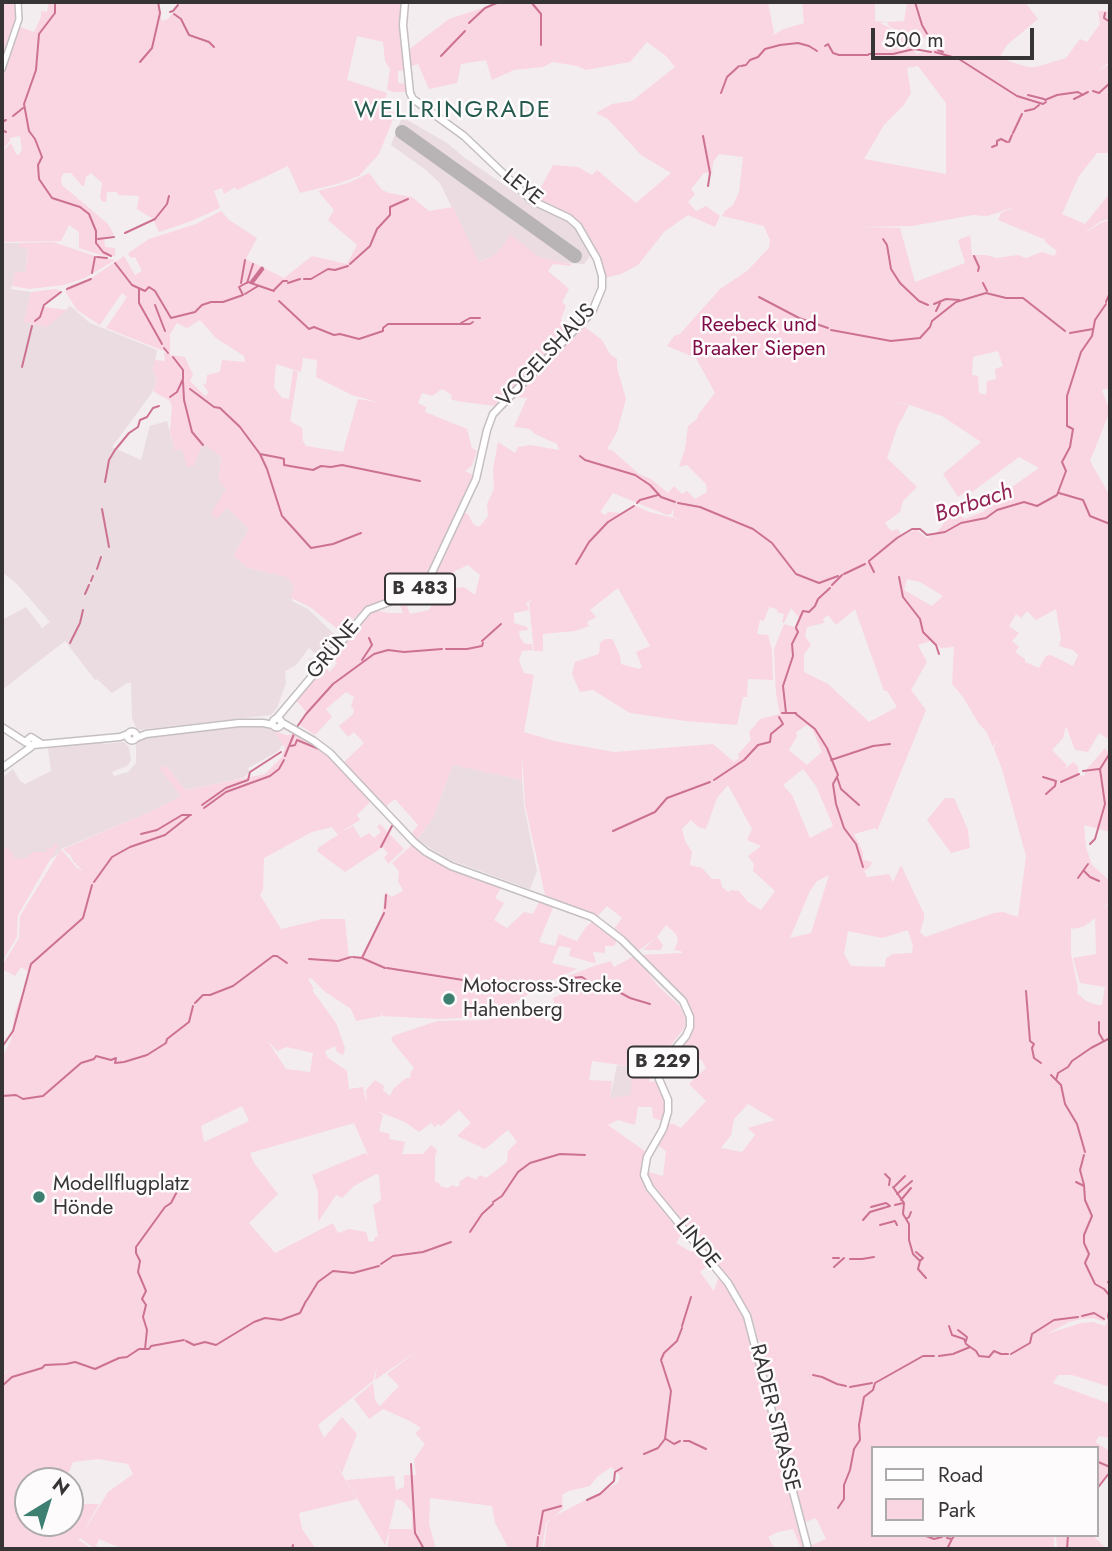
<!DOCTYPE html>
<html>
<head>
<meta charset="utf-8">
<style>
  body { margin:0 }
  #map { position:relative; width:1112px; height:1551px; overflow:hidden; background:#f3edef; font-family:Jost,sans-serif }
  canvas { display:block }
  .frame { position:absolute; inset:0; border:4px solid #363434; pointer-events:none }
  .legend { position:absolute; left:871px; top:1446px; width:228px; height:91px; box-sizing:border-box; background:#fefbfc; border:2px solid #aeabac; margin:0; padding:9px 12px; list-style:none; font-size:21px; color:#363434 }
  .legend li { display:flex; align-items:center; gap:14px; height:35px }
  .legend b { width:35px; border:2px solid #aeabac }
  .north { position:absolute; left:14px; top:1467px; width:70px; height:70px; box-sizing:border-box; background:#fefbfc; border:2px solid #aeabac; border-radius:50%; rotate:38deg; font-size:19px; font-weight:700; line-height:28px; text-align:center; color:#363434 }
  .north::after { content:''; display:block; margin:auto; width:24px; height:32px; background:#3d8071; clip-path:polygon(50% 0,100% 100%,50% 72%,0 100%) }
  .scale { position:absolute; left:871px; top:28px; width:163px; height:32px; box-sizing:border-box; border:4px solid #363434; border-top:0; padding-left:9px; font-size:21px; line-height:24px; white-space:nowrap; color:#363434; -webkit-text-stroke:5px #fefbfc; paint-order:stroke }
</style>
</head>
<body>
<div id="map">
<canvas width="1112" height="1551"></canvas>
<div class="frame"></div>
<ul class="legend">
<li><b style="height:9px;background:#fff"></b>Road</li>
<li><b style="height:19px;background:#f9d6e1"></b>Park</li>
</ul>
<div class="north">N</div>
<div class="scale">500 m</div>
</div>
<script>
const g = document.querySelector('canvas').getContext('2d');
g.lineJoin = 'round';
function paint(path, color) {
  g.fillStyle = color;
  g.fill(path, 'evenodd');
}
function toPath(rows) {
  const path = new Path2D();
  for (const r of rows) {
    if (r.length === 3) {
      path.moveTo(r[0] + r[2], r[1]);
      path.arc(r[0], r[1], r[2], 0, 2 * Math.PI);
      continue;
    }
    path.moveTo(r[0], r[1]);
    for (let i = 2; i < r.length; i += 2) path.lineTo(r[i], r[i + 1]);
  }
  return path;
}
function stroke(path, color, width, dash) {
  g.strokeStyle = color;
  g.lineWidth = width;
  g.lineCap = dash ? 'butt' : 'round';
  g.setLineDash(dash || []);
  g.stroke(path);
}
function drawText(font, color, halo, rows, align = 'center') {
  g.font = font + ' Jost,sans-serif';
  g.lineWidth = 5;
  g.setLineDash([]);
  g.textBaseline = 'middle';
  g.strokeStyle = halo;
  g.fillStyle = color;
  for (const [text, x, y, turn = 0] of rows) {
    g.save();
    g.translate(x, y);
    g.rotate((+turn || 0) * Math.PI / 180);
    g.textAlign = isNaN(turn) ? turn : align;
    if (halo) g.strokeText(text, 0, 0);
    g.fillText(text, 0, 0);
    g.restore();
  }
}
paint(toPath([
  [402,117,447,143,465,158,532,204,568,221,578,229,591,253,588,259,584,264,565,263,539,257,506,242,494,255,478,262,440,183,426,170,391,145],
  [2,243,19,243,20,248,28,248,25,273,15,272,11,289,31,292,25,322,47,327,70,306,90,323,157,350,153,371,157,381,151,394,112,447,141,460,150,426,167,421,175,451,182,449,194,466,203,443,221,457,219,481,227,489,212,513,227,508,249,529,233,556,248,568,287,577,293,586,292,601,308,609,337,637,313,667,308,659,313,658,316,654,309,648,296,665,285,671,286,683,277,708,271,715,137,730,132,718,131,683,127,683,112,693,97,679,95,680,65,641,2,690,2,620,26,607,42,628,50,622,17,584,2,572],
  [239,726,268,727,289,737,277,752,248,768,250,773,243,778,186,790,166,766,160,768,181,796,154,810,61,849,57,855,22,876,2,855,2,778,13,769,20,781,25,784,51,771,48,748,103,742,104,744,124,742,129,747,131,760,127,766,112,772,114,776,128,772,136,763,136,744,141,738],
  [453,765,522,780,524,806,537,871,530,889,450,860,417,840,433,818],
  [617,1065,632,1067,632,1095,610,1098]
]), '#eadce0');
paint(toPath([
  [2,2,16,2,19,14,2,66],
  [49,2,159,2,162,21,168,19,182,2,404,2,407,70,398,71,398,83,406,84,407,92,392,92,387,89,390,69,385,61,383,42,357,36,347,80,387,93,383,104,395,114,379,154,359,176,337,184,300,193,288,166,237,190,235,187,224,194,222,188,214,191,220,208,189,222,159,232,153,219,137,209,139,196,118,195,117,192,107,192,106,202,103,202,100,197,102,183,91,173,86,177,84,186,82,186,71,173,64,173,61,178,62,185,108,224,114,235,104,237,105,247,115,248,115,256,104,256,79,248,79,232,69,225,61,241,2,242,2,152,11,143,16,154,19,155,22,150,20,136,10,138,10,141,2,150,2,71,18,26,34,32,41,17,41,11,47,12],
  [501,2,768,2,774,33,771,36,784,29,804,23,802,2,875,2,875,21,886,22,880,23,910,38,916,54,932,50,933,39,903,34,889,26,887,22,904,21,907,2,1025,2,1038,19,1007,45,999,58,1028,67,1036,67,1066,58,1080,39,1087,42,1100,24,1098,11,1107,11,1110,2,1110,61,1095,74,1110,63,1110,153,1097,153,1079,176,1062,214,1085,224,1110,193,1110,219,1101,221,1081,235,1101,223,1110,220,1110,299,1103,304,1110,302,1110,388,1102,390,1110,411,1090,461,1110,496,1110,740,1099,733,1088,752,1075,750,1066,726,1063,738,1052,750,1067,765,1065,769,1073,762,1078,766,1078,775,1084,776,1086,770,1105,748,1110,754,1110,832,1084,825,1086,847,1092,865,1110,881,1110,900,1101,911,1110,902,1110,1302,1105,1322,1093,1318,1081,1319,1069,1322,1047,1334,1081,1323,1093,1322,1105,1326,1110,1314,1110,1387,1072,1375,1058,1375,1053,1383,1110,1404,1110,1438,1099,1436,1095,1442,1110,1451,1110,1473,1096,1490,1096,1448,872,1448,872,1535,1054,1535,1054,1549,810,1549,809,1546,826,1539,816,1518,803,1523,760,1348,761,1341,758,1340,752,1317,731,1282,651,1187,645,1171,663,1176,666,1151,656,1144,666,1124,674,1124,681,1128,706,1101,689,1084,706,1068,701,1059,690,1068,686,1050,675,1050,688,1036,688,1006,640,955,682,953,681,951,674,950,678,941,676,934,666,925,657,937,663,945,661,950,643,950,656,938,638,951,632,943,614,929,622,918,607,906,598,916,545,895,525,805,522,754,522,780,453,765,433,818,417,840,411,834,418,825,395,799,385,807,343,763,364,743,354,732,348,737,339,726,353,714,354,710,351,706,354,697,346,692,326,709,332,717,315,735,301,726,300,722,307,713,296,700,300,693,323,666,330,672,337,663,330,657,373,610,389,613,403,613,398,600,404,598,410,614,429,610,432,605,425,589,463,512,468,514,473,524,478,527,482,524,488,516,487,504,494,489,493,469,498,442,515,453,518,447,530,445,559,450,557,444,535,434,530,429,514,427,527,398,510,397,581,324,602,340,610,354,617,359,617,368,626,399,617,432,607,449,613,451,639,474,651,479,668,493,674,486,682,494,687,491,695,499,707,492,706,484,687,465,679,467,685,449,688,426,697,419,698,415,715,393,696,358,667,346,674,336,680,334,720,289,747,271,769,248,770,240,764,226,722,216,725,211,733,205,739,192,743,157,719,154,713,162,712,173,704,173,691,189,695,194,688,202,696,211,706,206,720,216,715,227,688,215,664,232,638,265,621,274,605,278,592,244,579,224,534,200,553,165,578,167,592,175,597,170,636,203,671,173,641,155,608,119,596,113,612,104,632,101,675,67,666,56,647,42,630,62,586,70,577,66,553,62,543,67,514,70,492,80,486,60,461,64,457,83,429,89,418,64,408,67,407,51,449,19],
  [918,66,946,103,946,174,864,159,884,125,903,106,911,93,907,68],
  [1015,207,1001,213,998,220,1046,240,1044,241,1057,251,1054,256,1042,252,1026,258,1018,255,996,258,986,255,972,255,970,235,958,240,965,263,915,282,900,228,860,227,912,226,973,215,987,216],
  [998,351,1003,366,995,369,996,379,987,381,986,395,979,393,978,376,972,375,973,357],
  [885,401,907,404,942,416,981,442,943,474,958,497,970,489,972,492,1019,457,1039,468,983,507,985,511,964,519,959,514,945,517,943,525,937,532,927,538,916,529,902,536,898,529,891,531,885,523,900,512,903,501,917,487,887,458,897,428,909,405],
  [613,493,667,515,671,514,674,508,673,517,682,520,649,512,634,505,622,513,608,512,606,515,600,512],
  [468,565,480,575,475,595,464,587,456,588,450,584,455,571],
  [907,579,920,582,943,596,932,606,904,590],
  [618,588,650,646,636,652,642,667,639,669,621,664,620,656,614,642,612,639,605,639,600,643,599,654,575,662,572,674,580,692,593,690,630,713,685,721,737,725,743,697,747,697,748,679,773,680,772,650,768,635,757,634,760,620,764,621,769,607,777,609,777,612,784,614,782,622,784,623,791,608,800,619,797,628,784,624,774,649,776,694,780,714,760,719,749,732,751,740,738,754,739,758,734,762,713,744,614,752,554,741,524,732,534,675,524,673,519,661,522,651,533,650,532,644,525,644,520,638,519,631,528,630,527,627,514,623,514,613,529,610,526,603,533,599,529,603,534,651,543,651,543,634,575,631,589,626,587,622,596,617,590,610],
  [855,609,884,691,887,691,897,707,869,722,828,684,804,672,804,654,811,645,805,636,807,627,824,623,823,619,828,615,836,625],
  [1056,609,1061,639,1059,646,1073,650,1078,655,1073,666,1051,655,1046,656,1039,668,1025,662,1025,659,1015,652,1019,647,1012,641,1019,633,1009,626,1016,614,1021,618,1027,611,1036,620],
  [930,641,941,648,954,647,952,684,963,697,979,724,986,731,993,747,996,740,994,749,1002,769,1026,856,1018,917,1003,912,994,913,925,937,920,932,924,919,924,914,901,865,893,882,889,874,867,877,864,871,870,867,872,862,863,860,863,852,854,834,876,828,877,831,926,710,911,690,927,662,918,645],
  [807,725,812,729,822,752,807,765,789,750,797,736,796,732],
  [803,769,816,786,833,826,810,838,792,795,783,785],
  [728,785,752,829,747,840,761,846,748,856,754,864,753,871,775,891,761,910,748,902,739,891,731,890,728,892,722,887,720,879,712,879,702,868,690,865,692,852,685,841,682,829,691,820,698,827,706,829,717,798],
  [829,875,811,933,790,938,810,891,817,881],
  [1095,918,1096,954,1073,958,1080,983,1105,987,1102,1005,1097,1005,1086,1001,1077,993,1078,989,1071,954,1071,929,1082,927,1087,925,1086,921,1088,924],
  [908,930,913,946,912,953,893,954,886,958,885,967,851,966,844,954,848,931,882,938],
  [748,1104,775,1120,748,1128,755,1135,742,1152,721,1148,731,1135,734,1119],
  [369,173,382,190,389,193,412,197,429,211,453,207,479,262,494,255,506,242,510,234,539,257,571,264,571,266,553,264,548,271,569,289,562,302,566,306,561,319,567,333,495,406,456,401,451,399,452,395,442,389,432,396,422,393,418,403,426,407,425,412,467,429,472,448,477,451,472,466,465,471,473,475,471,483,424,583,415,574,408,578,412,590,369,605,340,631,310,607,291,598,293,586,287,577,248,568,233,556,249,529,227,508,216,519,211,513,226,489,219,481,221,457,203,444,194,466,187,467,182,449,175,451,170,431,172,407,170,401,153,391,157,381,153,371,154,360,165,361,164,353,169,353,106,328,127,297,122,293,100,325,77,310,65,291,67,287,93,277,124,256,135,275,142,271,135,257,131,258,128,254,131,251,149,239,196,224,221,211,229,220,257,238,246,259,284,278,312,256,347,264,357,245,328,220,334,210,318,191,348,183],
  [200,320,216,338,244,356,245,362,222,360,220,372,207,375,206,384,203,385,209,393,205,396,190,381,193,375,185,357,170,355,170,334,177,323,187,328],
  [303,358,317,360,316,377,352,395,378,402,358,399,343,452,306,446,303,441,302,428,290,421,298,372,293,370,289,399,282,398,274,387,276,364,301,372],
  [53,242,101,258,115,260,85,278,64,285,29,289,12,286,15,271,25,273,27,260,28,249,19,248,19,243],
  [56,289,62,292,43,307,67,310,47,327,24,322,31,292],
  [274,731,286,735,298,734,305,737,331,757,374,803,373,804,370,802,357,815,360,820,339,833,353,826,361,838,369,833,374,838,381,832,377,827,380,824,404,849,388,864,384,857,388,854,381,845,380,849,345,872,317,851,319,847,338,835,332,827,312,832,264,858,263,890,260,895,281,929,323,919,345,919,349,959,354,956,361,956,382,916,385,892,392,897,403,891,398,881,399,871,392,863,413,844,427,855,502,886,495,898,504,903,494,920,507,928,524,912,533,914,540,900,554,905,539,942,555,946,559,934,577,941,586,927,593,921,617,940,614,946,605,946,605,953,593,952,596,962,594,963,569,956,571,948,559,946,552,963,577,969,541,986,496,1015,486,1017,439,1019,382,1016,382,1011,381,1016,356,1021,351,1009,324,991,311,978,308,979,314,989,312,990,336,1023,345,1048,343,1055,337,1052,335,1046,325,1051,327,1057,347,1071,349,1089,363,1087,367,1105,366,1090,373,1082,375,1080,384,1086,383,1090,390,1096,393,1089,406,1078,410,1078,411,1072,414,1068,391,1040,393,1036,437,1021,487,1020,509,1009,515,1018,539,1007,546,1021,557,1017,553,998,585,984,574,978,562,981,560,979,597,965,611,961,614,967,634,956,647,967,649,974,658,986,680,1006,685,1018,685,1027,664,1054,656,1070,592,1061,589,1080,612,1081,610,1098,631,1095,632,1067,648,1070,650,1082,656,1081,664,1097,666,1110,663,1121,653,1118,652,1107,638,1107,635,1125,618,1120,608,1125,646,1152,641,1165,643,1180,683,1232,676,1243,691,1252,696,1247,710,1264,700,1272,714,1291,719,1276,744,1314,754,1348,753,1356,760,1384,766,1391,783,1464,782,1469,785,1471,797,1525,805,1549,801,1549,793,1529,778,1532,768,1537,775,1549,544,1549,547,1524,553,1517,618,1483,620,1476,611,1467,597,1477,590,1486,569,1491,562,1495,563,1509,546,1523,542,1549,509,1549,495,1523,492,1506,430,1498,429,1524,436,1549,387,1549,390,1530,385,1545,346,1480,394,1476,396,1490,404,1487,404,1475,416,1475,414,1460,425,1444,415,1433,421,1428,410,1421,383,1409,369,1419,354,1399,373,1383,375,1400,380,1406,399,1386,387,1374,417,1351,375,1380,377,1367,373,1381,318,1425,332,1456,324,1438,342,1417,357,1434,342,1473,334,1461,357,1499,299,1513,302,1529,316,1549,123,1549,99,1539,95,1549,80,1538,76,1544,79,1540,92,1549,2,1549,2,1376,10,1369,2,1374,2,1058,11,1040,15,1012,30,973,21,967,15,976,2,969,2,966,19,938,20,916,61,849,77,868,83,871,73,861,70,854,68,854,63,849,154,810,181,796,159,768,166,766,186,790,265,774,282,757,285,748],
  [267,1040,277,1051,287,1047,313,1053,310,1072,286,1069],
  [242,1106,249,1121,204,1142,201,1126],
  [459,1110,471,1123,457,1136,485,1149,508,1130,517,1142,508,1151,507,1162,486,1178,480,1175,476,1180,468,1176,459,1182,460,1185,456,1187,453,1185,447,1188,440,1186,439,1183,435,1182,435,1157,437,1150,431,1145,423,1154,402,1154,405,1142,389,1139,390,1134,379,1131,383,1115,377,1111,405,1122,419,1132,431,1123,435,1127,438,1124,441,1126],
  [354,1123,368,1155,365,1153,312,1175,318,1192,318,1222,336,1195,342,1198,354,1186,376,1174,379,1175,381,1200,373,1205,378,1236,374,1238,375,1241,369,1242,366,1232,349,1229,338,1233,333,1223,275,1253,249,1223,278,1194,254,1163,250,1153],
  [98,1459,128,1464,133,1474,108,1492,82,1535,99,1504,79,1504,70,1501,70,1523,28,1523,28,1481,65,1481,73,1462],
  [396,1499,403,1501,412,1512,412,1529,389,1529],
  [945,798,954,798,968,830,970,848,951,853,927,820],
  [54,844,57,844,57,848,18,915,17,937,2,962,2,849,4,847,9,849,15,858,25,859,33,852,47,852,47,848,52,848],
  [1056,1535,1092,1535,1107,1549,1057,1549]
]), '#f9d6e1');
stroke(toPath([
  [55,2,55,13,39,34,36,70,24,104,29,131,35,139,42,157,38,165,39,179,52,198,80,207,89,214,96,231,96,243,103,252,111,256],
  [531,2,541,14,541,45],
  [915,2,922,25,930,39],
  [179,3,180,2],
  [170,12,173,11,178,5],
  [1105,13,1104,18,1110,22],
  [174,14,181,19,189,35,209,42,214,47],
  [469,23,485,8,499,2],
  [934,42,938,50,943,52],
  [825,46,828,44,833,53,839,55,868,55],
  [935,52,959,59,1017,96,1043,104,1046,102],
  [869,54,893,54,914,49,931,52],
  [441,56,465,31],
  [140,62,152,48,160,13,158,2],
  [741,66,746,65,750,60,758,57,765,49,780,45,798,43,809,46,817,51],
  [1093,91,1099,93,1110,83],
  [721,93,727,77,739,66],
  [1028,95,1044,99],
  [1074,99,1088,92],
  [1045,100,1057,95,1078,92,1083,95],
  [1025,111,1034,109,1039,105],
  [13,116,23,108],
  [2,122,6,120],
  [2,130,6,132],
  [1013,133,1022,114],
  [703,136,710,173,708,186],
  [1009,142,1012,135],
  [992,147,997,145,997,141,1001,139,1007,142],
  [125,233,155,219,167,204,169,196],
  [98,239,114,237],
  [883,239,887,245,891,269,900,283,919,301,928,305],
  [974,256,979,267,978,271],
  [97,257,107,258],
  [115,263,132,285,145,291,149,287,155,291,171,318,195,312,202,305,211,302,223,302,243,295,239,287,248,282,274,291],
  [350,264,370,246,377,229,390,215,390,207,408,199],
  [92,273,95,257],
  [304,279,311,279,328,269,335,270,348,266],
  [241,283,245,260],
  [247,283,253,264],
  [288,283,300,279],
  [983,283,987,291],
  [67,289,91,279],
  [139,289,139,303,162,344],
  [274,290,283,281,287,281],
  [1110,292,1110,291],
  [245,294,258,286],
  [759,297,799,318,828,328],
  [279,301,309,329,314,327,334,335,340,334,359,339,383,331,383,328,388,324,470,324,473,322],
  [1106,302,1109,295],
  [934,304,946,299,959,300],
  [155,305,165,331],
  [936,311,940,303],
  [35,321,40,317,44,305,61,292],
  [461,323,470,318,480,318],
  [831,330,891,341,920,338,930,327,932,321,956,302,986,293,1006,298,1023,298,1065,331],
  [1070,333,1093,329],
  [164,348,168,353],
  [22,367,32,326],
  [183,381,184,400,192,432,203,445],
  [190,389,214,407,220,408,240,427,260,454,281,458,284,459,284,465,313,470,321,466,331,467,342,465,420,481],
  [170,397,177,392,183,379,183,370,173,357],
  [260,454,267,469,282,516],
  [580,456,585,460,635,475,650,485,661,497,675,502],
  [105,482,109,460,115,450,129,433,138,427,140,420,147,417,153,408,159,406],
  [1059,493,1083,500,1090,516,1110,524],
  [637,503,640,500,658,495],
  [678,503,700,507,753,529,772,543,796,574,819,583,838,576],
  [102,509,109,547],
  [283,517,311,548,333,544,361,533],
  [869,561,897,538,912,529,920,529,927,535,945,532,961,523,986,518,997,510,1024,502,1037,506,1057,495,1066,471,1062,462,1070,447,1073,429,1067,426,1067,396,1081,352,1092,336,1095,320,1106,304],
  [869,562,874,572],
  [576,564,589,542,608,522,634,506],
  [97,569,101,557],
  [844,574,865,564],
  [899,577,903,597,920,619,923,632,936,645,939,654],
  [91,581,93,576],
  [832,585,842,575],
  [85,594,89,585],
  [796,627,803,611,809,612,815,606,818,599,830,588],
  [482,641,501,624],
  [70,643,80,623,83,610],
  [446,649,467,649,482,646,483,643],
  [362,660,372,645,369,638],
  [782,713,786,713,783,686,793,656,792,644,798,632,796,628],
  [787,713,796,713],
  [796,714,815,729,827,748,838,775,833,784,836,804,844,828,856,844,863,867],
  [297,727,306,714,333,684,374,654,388,650,404,652,442,649],
  [291,746,295,745,297,740,319,749],
  [285,756,294,734],
  [831,760,873,746,890,744],
  [1083,771,1099,769],
  [837,777,841,789,859,805],
  [1043,777,1056,781,1055,786,1046,794],
  [714,780,744,760,758,745,770,742,771,734,783,724,779,717],
  [1061,782,1079,774],
  [202,805,226,788,248,780,250,772,281,752],
  [204,808,226,792,270,776,279,769,284,760],
  [613,831,655,812,667,798,710,782],
  [141,834,157,830,182,815,191,815],
  [1090,844,1095,839,1105,804,1100,769,1110,753],
  [381,847,392,826],
  [1084,871,1090,877,1099,881],
  [1078,878,1088,864],
  [94,882,112,857,130,847,165,835,189,816],
  [385,908,386,895],
  [353,957,362,958,385,968],
  [362,958,384,913],
  [309,959,338,961,351,957],
  [387,968,463,980,486,989,538,988],
  [560,979,582,977,591,983,610,987,630,998,650,1004],
  [1026,991,1030,1041,1034,1044,1032,1048,1034,1058,1041,1063],
  [195,1003,203,995,210,995,233,986,273,956,277,956,287,963],
  [1099,1022,1099,1033,1103,1040],
  [2,1047,13,1031,31,964,83,918,92,885],
  [1051,1075,1061,1085,1065,1104,1077,1124,1085,1152],
  [1056,1080,1058,1073,1068,1067,1072,1061,1091,1048,1110,1038],
  [2,1096,16,1095,23,1099,43,1096,81,1063,94,1059,96,1056,111,1060,116,1058,115,1063,124,1062,147,1055,166,1043,167,1039,189,1022,193,1006],
  [1084,1155,1080,1170,1084,1185,1085,1200,1092,1216,1084,1235,1084,1243,1089,1254,1085,1263,1095,1284,1104,1289,1110,1296],
  [885,1174,890,1179,889,1185],
  [1076,1182,1084,1186],
  [893,1187,904,1203,903,1214,909,1224,909,1240,913,1254,920,1261,918,1269,926,1278],
  [894,1187,905,1176],
  [897,1194,912,1181],
  [901,1200,911,1188],
  [493,1202,502,1196,518,1172,530,1163,560,1154,585,1155],
  [895,1205,903,1203],
  [871,1207,886,1203,889,1205],
  [906,1219,909,1217,911,1212],
  [863,1220,870,1212,890,1206],
  [880,1225,895,1221,897,1225],
  [470,1232,482,1214,493,1204],
  [916,1252,923,1258,920,1261],
  [833,1258,839,1258],
  [850,1259,862,1259,874,1257],
  [381,1264,393,1256,423,1252,451,1242],
  [834,1267,844,1258],
  [1110,1282,1108,1282,1110,1285],
  [307,1300,318,1282,333,1271,353,1273,379,1266],
  [1110,1307,1108,1316,1110,1325],
  [1082,1316,1094,1313,1104,1319],
  [682,1326,691,1297],
  [949,1326,952,1335,964,1339,966,1344,976,1351,979,1356,989,1357,994,1351,1001,1354,1008,1354],
  [958,1330,967,1337,966,1341],
  [186,1341,194,1345,205,1342,216,1345,254,1322,265,1318,281,1320,300,1313,306,1301],
  [145,1349,147,1330,143,1317,146,1305,142,1299,146,1291,138,1272,140,1261,136,1253,136,1247,165,1207,171,1203,182,1182],
  [1011,1354,1030,1343,1032,1334,1054,1320,1078,1317],
  [939,1356,953,1354,970,1347],
  [813,1375,822,1377,837,1384,846,1386],
  [2,1386,12,1377,42,1368,45,1365,66,1364,75,1362,95,1369,119,1358,127,1357,139,1349,149,1349,151,1346,184,1340],
  [850,1387,872,1383],
  [666,1439,674,1444,680,1441],
  [684,1441,689,1441,706,1449],
  [644,1454,658,1448,665,1439,671,1391,661,1360,664,1353,677,1341,682,1328],
  [1096,1461,1110,1467],
  [411,1464,415,1533,424,1549],
  [1096,1490,1110,1472],
  [587,1500,600,1494,614,1481,615,1472,622,1468],
  [838,1508,844,1499,844,1485,850,1470,854,1449,860,1440,859,1425,864,1397,873,1390,875,1383,923,1356,934,1356],
  [539,1534,543,1511,561,1506],
  [926,1536,934,1539,942,1537],
  [947,1538,952,1539,955,1535],
  [292,1549,293,1545],
  [537,1549,538,1537],
  [947,1549,952,1539],
  [1067,1549,1068,1535]
]), '#cd7193', 2);
stroke(toPath([
  [252,282,262,269]
]), '#cd7193', 4.5);
stroke(toPath([
  [402,132,575,256]
]), '#b8b4b5', 14);
const secondary = toPath([
  [2,69,19,19,18,2]
]);
const primary = toPath([
  [277,723,4.5],
  [276,719,368,610,418,591,428,581,476,479,487,430,493,414,592,312,602,288,602,276,597,259,578,226,569,218,531,200,464,136,413,99,410,93,403,25,405,2],
  [281,722,314,741,330,753,414,842,426,852,451,866,592,917,622,940,683,1001,690,1017,690,1027,686,1036,660,1067,659,1079,668,1100,668,1112,663,1129,647,1157,644,1175,650,1188,728,1283,747,1316,808,1549],
  [2,727,25,742],
  [132,736,4.5],
  [136,738,146,734,239,723,263,723,273,725],
  [35,743,30,746,26,741,31,737,42,744],
  [33,745,120,737,128,734],
  [2,768,31,747]
]);
stroke(secondary, '#c5bfc1', 8);
stroke(primary, '#c5bfc1', 9);
stroke(secondary, '#fff', 5);
stroke(primary, '#fff', 6);
for (const [x, y, r, color] of [
  [449,999,7,"#3d8071"],
  [39,1197,7,"#3d8071"]
]) {
  const dot = new Path2D();
  dot.arc(x, y, r, 0, 2 * Math.PI);
  g.fillStyle = color;
  g.fill(dot);
  stroke(dot, '#fefbfc', 2.5);
}
for (const [x, y, w] of [
  [420,589,70],
  [663,1062,70]
]) {
  const box = new Path2D();
  box.roundRect(x - w / 2, y - 15.5, w, 31, 5);
  g.fillStyle = '#fefbfc';
  g.fill(box);
  stroke(box, '#363434', 2);
}
drawText('bold 19px', '#363434', null, [
  ["B 483",420,589],
  ["B 229",663,1062]
]);
drawText('21px', '#363434', '#fefbfc', [
  ["LEYE",522,188,39],
  ["VOGELSHAUS",547,356,-47],
  ["GRÜNE",334,650,-50],
  ["LINDE",697,1244,51],
  ["RADER STRASSE",774,1418,76]
]);
drawText('21px', '#7e0b46', '#fefbfc', [
  ["Reebeck und",759,326],
  ["Braaker Siepen",759,350]
]);
drawText('21px', '#363434', '#fefbfc', [
  ["Motocross-Strecke",463,987],
  ["Hahenberg",463,1011],
  ["Modellflugplatz",53,1185],
  ["Hönde",53,1209]
], 'left');
drawText('italic 23px', '#912355', '#fefbfc', [
  ["Borbach",974,504,-18]
]);
g.letterSpacing = '2px';
drawText('24px', '#24594e', '#fefbfc', [
  ["WELLRINGRADE",453,111]
]);
g.letterSpacing = '0px';
</script>
</body>
</html>
